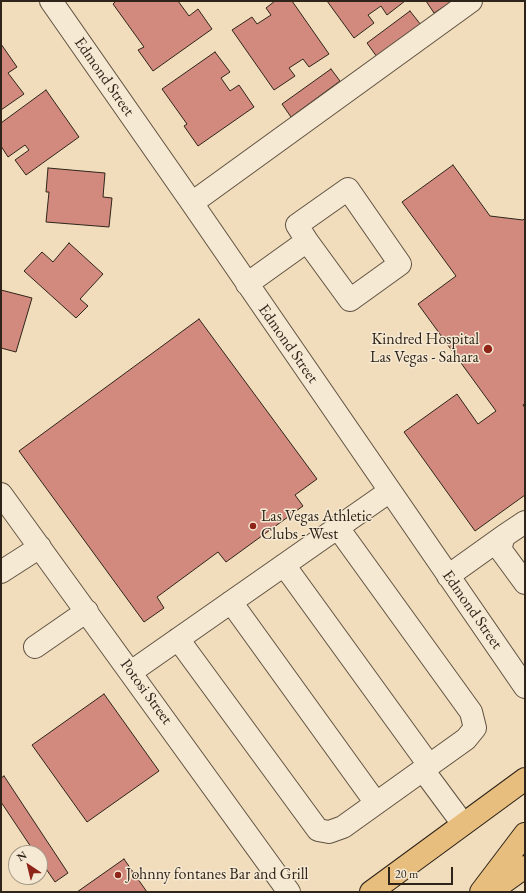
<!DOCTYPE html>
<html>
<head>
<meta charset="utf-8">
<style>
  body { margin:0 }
  #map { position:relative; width:526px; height:893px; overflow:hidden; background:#f1ddbb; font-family:"EB Garamond",serif }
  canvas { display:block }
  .frame { position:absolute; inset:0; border:2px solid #2e2419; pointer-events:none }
  .north { position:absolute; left:8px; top:845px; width:40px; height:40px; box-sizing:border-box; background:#f6e9d3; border:1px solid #a69a89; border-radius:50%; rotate:325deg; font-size:11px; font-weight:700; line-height:16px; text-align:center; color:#2e2419 }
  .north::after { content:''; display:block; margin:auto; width:14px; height:18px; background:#8f2418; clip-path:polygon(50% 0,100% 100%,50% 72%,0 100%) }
  .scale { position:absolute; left:388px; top:867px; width:65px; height:18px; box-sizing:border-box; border:2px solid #2e2419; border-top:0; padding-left:5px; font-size:12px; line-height:14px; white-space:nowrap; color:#2e2419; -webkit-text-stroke:3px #f6e9d3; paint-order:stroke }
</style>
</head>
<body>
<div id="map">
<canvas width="526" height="893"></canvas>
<div class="frame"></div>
<div class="north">N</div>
<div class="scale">20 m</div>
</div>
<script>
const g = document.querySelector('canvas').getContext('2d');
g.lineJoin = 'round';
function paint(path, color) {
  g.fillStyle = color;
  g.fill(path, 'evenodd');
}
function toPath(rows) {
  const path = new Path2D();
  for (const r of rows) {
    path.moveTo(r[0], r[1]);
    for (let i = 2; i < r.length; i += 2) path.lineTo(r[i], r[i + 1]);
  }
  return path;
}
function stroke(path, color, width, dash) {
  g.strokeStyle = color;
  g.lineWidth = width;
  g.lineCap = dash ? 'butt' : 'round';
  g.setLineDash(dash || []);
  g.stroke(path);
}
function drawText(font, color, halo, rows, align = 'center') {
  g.font = font + ' "EB Garamond",serif';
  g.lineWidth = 3;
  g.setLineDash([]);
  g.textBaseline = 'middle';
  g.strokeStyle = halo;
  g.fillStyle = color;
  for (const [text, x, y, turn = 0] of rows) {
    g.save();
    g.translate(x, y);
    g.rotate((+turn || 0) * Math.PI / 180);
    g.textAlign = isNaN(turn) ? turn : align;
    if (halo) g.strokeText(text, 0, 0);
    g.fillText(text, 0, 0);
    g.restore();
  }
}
const building = toPath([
  [116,1,178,1,189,16,198,9,212,29,153,71,138,50,144,47,113,4,116,1],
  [275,1,292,1,329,54,309,67,303,59,289,68,295,76,274,90,232,30,252,17,257,24,271,15,266,8,275,1],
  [327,1,405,1,387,15,381,6,368,15,374,23,354,38,327,1],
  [426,1,453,1,434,13,426,1],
  [410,11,421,25,377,57,367,43,410,11],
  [1,44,17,67,8,73,24,94,1,110,1,44],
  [215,52,230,72,221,78,230,91,239,85,254,107,198,146,184,126,187,124,162,89,215,52],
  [331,69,340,81,291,117,282,104,331,69],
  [46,90,79,137,26,175,15,160,29,150,25,145,8,157,1,146,1,123,46,90],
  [453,165,490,216,523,220,525,218,525,403,523,405,525,408,525,495,475,531,404,432,457,394,478,424,496,411,418,304,456,276,402,202,453,165],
  [48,168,105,173,103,197,112,198,109,227,46,222,49,192,46,192,48,168],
  [69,243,103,274,80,299,88,306,76,318,24,271,42,252,53,262,69,243],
  [1,290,32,298,16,352,1,348,1,290],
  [199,319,317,479,295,495,303,506,226,562,218,552,157,597,164,608,144,622,19,451,199,319],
  [104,694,159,771,87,822,32,745,104,694],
  [4,776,68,873,55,882,40,860,40,853,35,853,1,802,1,778,4,776],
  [124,859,147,892,77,892,124,859]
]);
paint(building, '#d28a7e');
stroke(building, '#2e2419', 1);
const minor = toPath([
  [51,1,192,203,525,687],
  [192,203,471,1],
  [247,284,307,241,350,300,400,264,348,189,297,225,307,241],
  [1,494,289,892],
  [525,522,504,536,500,549,525,583],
  [284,565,429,765],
  [1,572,40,547],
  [448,576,504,536],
  [231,602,376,803],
  [178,639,318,830,329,832,343,827,466,739,475,728,471,712,338,528],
  [35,647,87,611],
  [131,672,390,491],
  [423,770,463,824]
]);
const major = toPath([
  [371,892,525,779],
  [481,892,525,834],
  [490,892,525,867]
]);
stroke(minor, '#5f5242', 24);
stroke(major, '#2e2419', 24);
stroke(minor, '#f6e9d3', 22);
stroke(major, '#e8be7e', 22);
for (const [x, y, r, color] of [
  [488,349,5,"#8f2418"],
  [253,526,4,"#8f2418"],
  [118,875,4,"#8f2418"]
]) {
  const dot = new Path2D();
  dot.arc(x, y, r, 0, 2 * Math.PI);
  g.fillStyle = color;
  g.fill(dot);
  stroke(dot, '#f6e9d3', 1.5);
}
drawText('16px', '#2e2419', '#f6e9d3', [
  ["Edmond Street",104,77,55],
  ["Edmond Street",288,344,55],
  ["Edmond Street",472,610,55],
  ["Potosi Street",146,692,54]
]);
drawText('16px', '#2e2419', '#f6e9d3', [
  ["Kindred Hospital",479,340,"right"],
  ["Las Vegas - Sahara",479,358,"right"],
  ["Las Vegas Athletic",261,517],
  ["Clubs - West",261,535],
  ["Johnny fontanes Bar and Grill",126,875]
], 'left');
</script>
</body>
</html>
